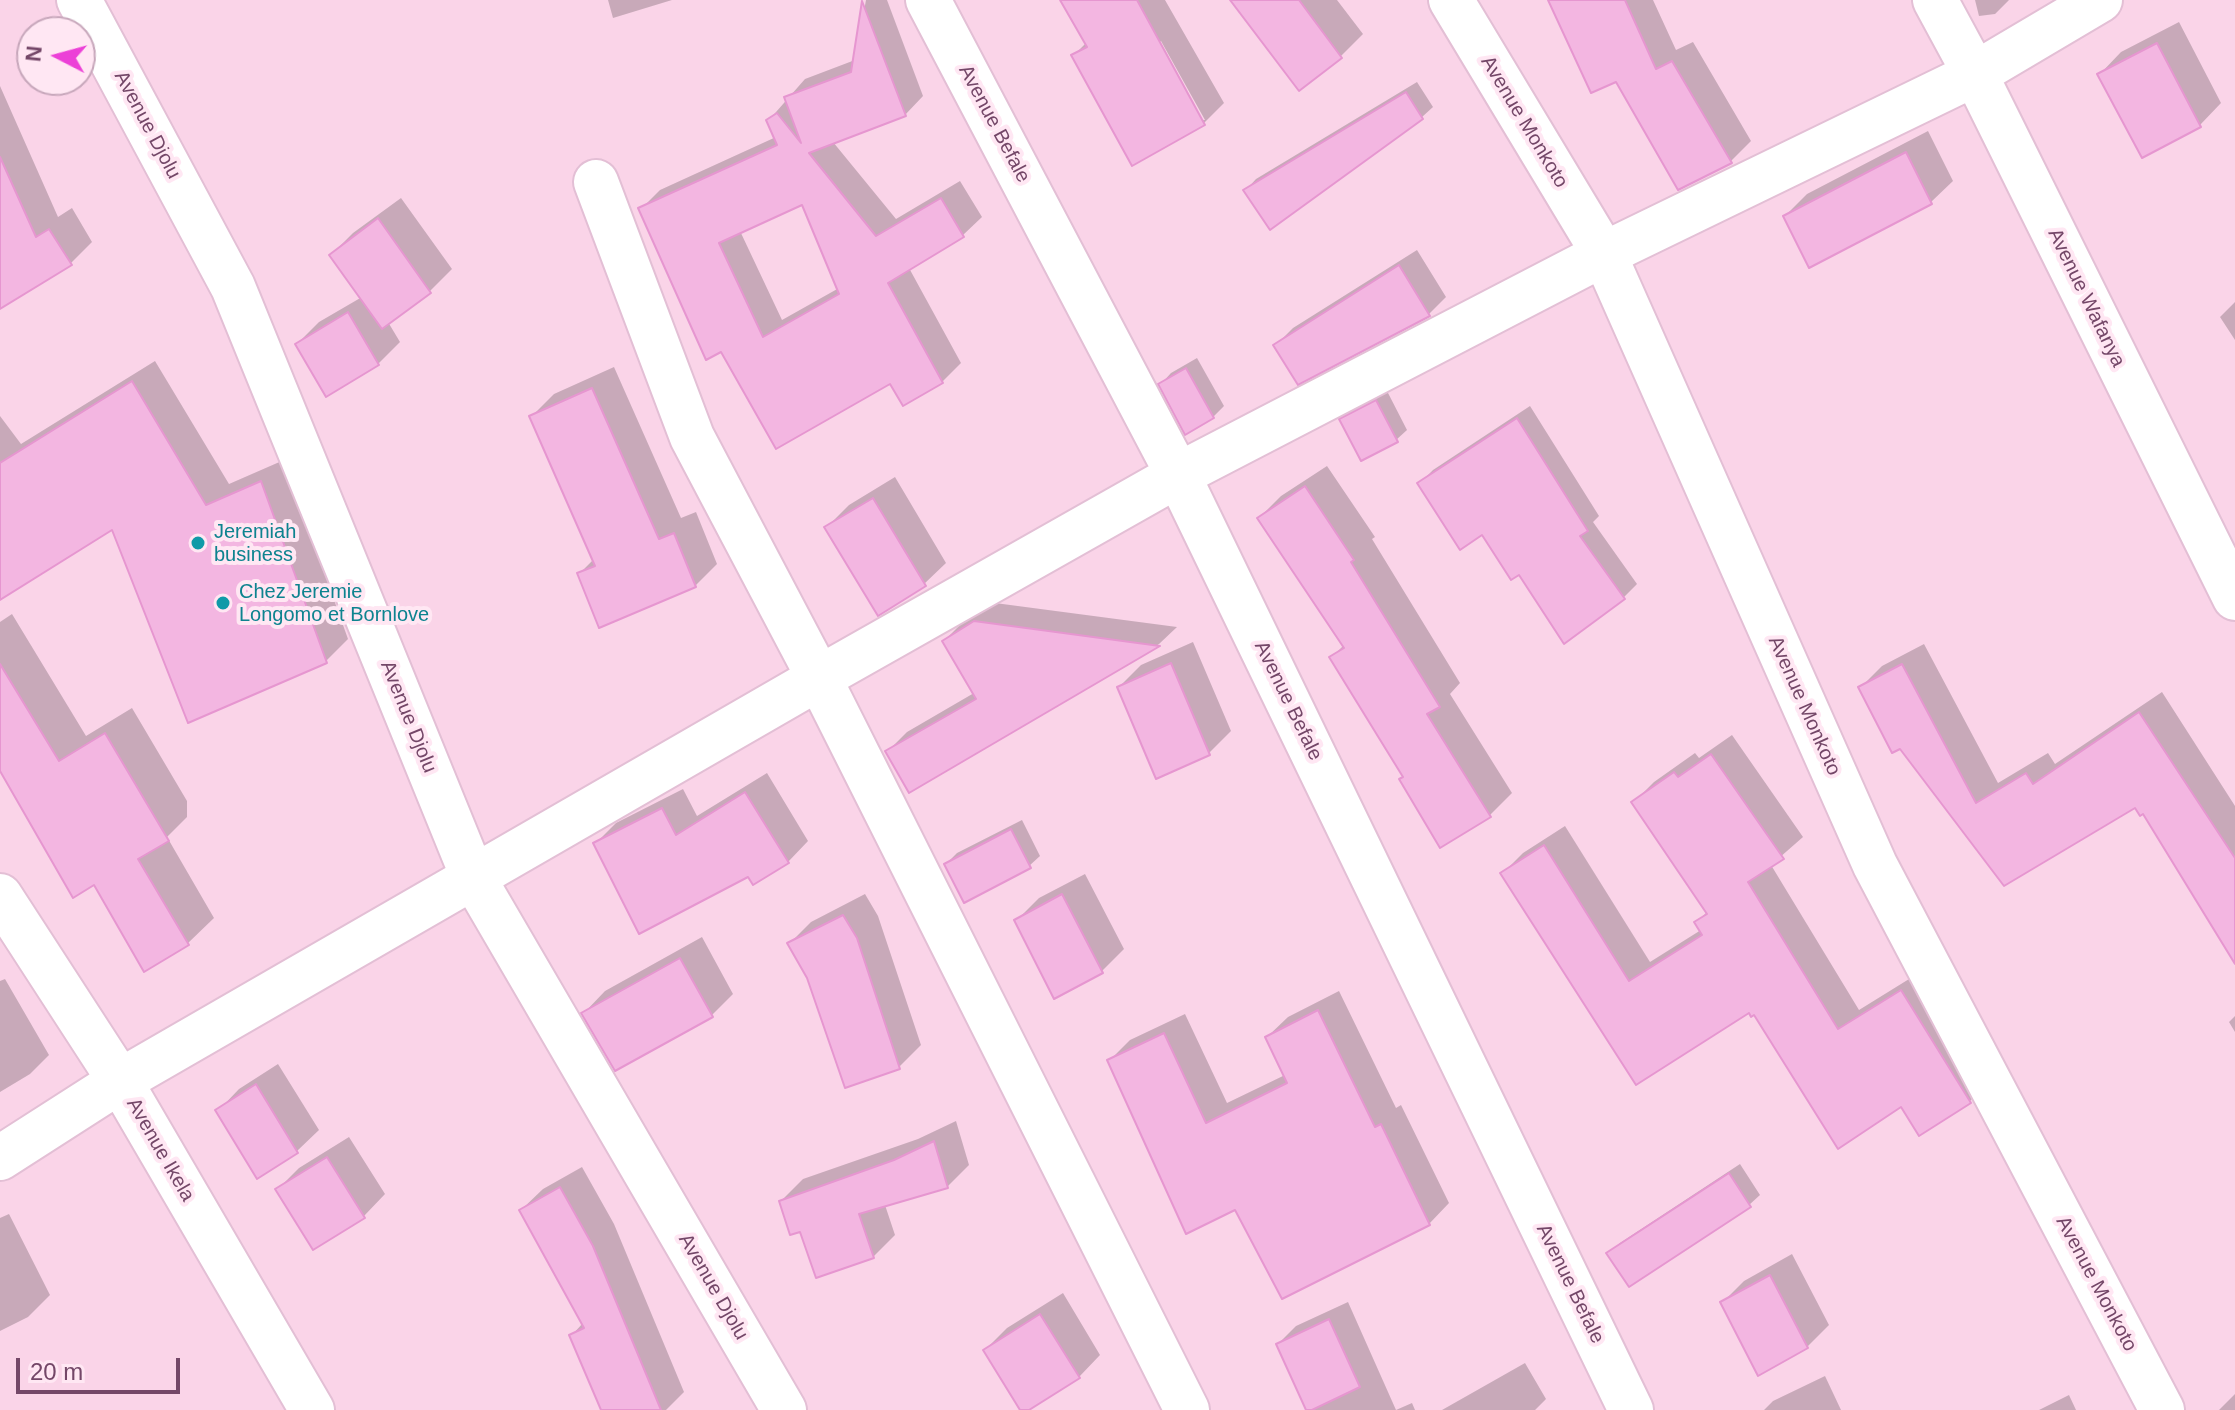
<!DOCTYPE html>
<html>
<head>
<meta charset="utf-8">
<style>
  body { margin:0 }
  #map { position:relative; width:2235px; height:1410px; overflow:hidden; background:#fde0ee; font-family:Arial,sans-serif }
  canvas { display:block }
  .north { position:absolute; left:16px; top:16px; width:80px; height:80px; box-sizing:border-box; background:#ffe7f3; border:2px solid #c7a7bb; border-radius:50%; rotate:276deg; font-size:22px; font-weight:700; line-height:32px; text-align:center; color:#744768 }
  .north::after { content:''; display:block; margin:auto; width:28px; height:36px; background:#ec40d7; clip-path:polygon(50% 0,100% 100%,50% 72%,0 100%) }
  .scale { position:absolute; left:16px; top:1358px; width:164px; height:36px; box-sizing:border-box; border:4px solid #744768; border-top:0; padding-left:10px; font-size:24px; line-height:28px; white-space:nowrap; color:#744768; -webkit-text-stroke:6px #ffe7f3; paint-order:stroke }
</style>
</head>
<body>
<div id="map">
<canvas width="2235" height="1410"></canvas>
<div class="north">N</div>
<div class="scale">20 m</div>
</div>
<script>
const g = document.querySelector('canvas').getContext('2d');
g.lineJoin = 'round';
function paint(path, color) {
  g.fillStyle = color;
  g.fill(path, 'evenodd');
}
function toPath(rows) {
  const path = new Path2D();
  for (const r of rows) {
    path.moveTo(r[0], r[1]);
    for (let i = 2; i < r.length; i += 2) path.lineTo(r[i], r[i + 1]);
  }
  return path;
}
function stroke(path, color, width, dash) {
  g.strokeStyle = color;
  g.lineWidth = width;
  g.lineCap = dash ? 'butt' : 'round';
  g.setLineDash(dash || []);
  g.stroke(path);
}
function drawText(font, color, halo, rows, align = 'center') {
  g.font = font + ' Arial,sans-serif';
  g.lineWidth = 8;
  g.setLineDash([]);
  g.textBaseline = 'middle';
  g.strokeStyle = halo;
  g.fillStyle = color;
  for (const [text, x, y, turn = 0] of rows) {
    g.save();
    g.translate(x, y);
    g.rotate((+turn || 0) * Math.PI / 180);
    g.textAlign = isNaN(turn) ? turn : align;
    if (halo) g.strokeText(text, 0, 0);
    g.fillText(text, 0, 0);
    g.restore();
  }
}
paint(toPath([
  [0,0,2235,0,2235,1410,0,1410],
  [32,32,80,32,80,80,32,80]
]), '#fad4e8');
paint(toPath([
  [608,0,672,0,613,18],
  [866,0,887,0,923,96,905,115,833,142,896,219,960,181,982,217,963,235,909,268,961,363,942,382,891,381,777,446,641,209,660,190,776,137,769,120,805,79,855,60],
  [803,203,839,288,782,320,740,231],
  [1063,0,1165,0,1224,103,1204,123,1074,55,1087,42],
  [1161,41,1205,120,1200,120,1158,43],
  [1235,0,1337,0,1363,34,1341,56,1299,88],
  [1550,0,1653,0,1676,50,1693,42,1751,141,1731,161,1616,79],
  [1975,0,2009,0,1995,14,1979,16],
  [2179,22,2221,103,2200,125,2100,74,2121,52],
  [1417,82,1433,107,1422,117,1270,227,1246,190,1256,179],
  [0,86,58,217,72,208,92,242,70,264,0,295],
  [1928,131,1953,181,1931,202,1785,216,1807,194],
  [401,198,452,269,430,291,388,322,400,342,378,364,297,344,319,322,362,297,331,255,353,233],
  [1417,250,1446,297,1429,314,1299,382,1276,345,1293,328],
  [2235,302,2235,340,2220,317],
  [1197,358,1224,406,1213,417,1161,384,1171,373],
  [155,361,229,484,284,460,348,639,326,661,113,527,0,598,0,416,21,444],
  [614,367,681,518,696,512,717,564,695,586,580,573,594,559,532,416,554,394],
  [1387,391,1407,430,1396,440,1342,420,1352,409],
  [1530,406,1599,516,1593,522,1637,584,1624,597,1520,572,1483,532,1420,483,1433,470],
  [1327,466,1375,537,1372,539,1460,683,1450,694,1512,793,1490,815,1441,845,1405,776,1331,658,1344,645,1259,518,1281,496],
  [895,477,946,563,924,584,827,527,849,505],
  [995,603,1177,627,1159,644,910,790,888,751,907,732,974,693,944,641,964,621],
  [12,614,86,736,132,708,187,801,187,817,167,837,214,918,187,944,94,882,0,767,0,622],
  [1193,642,1231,731,1209,753,1119,687,1141,665],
  [1924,644,1998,783,2048,753,2055,764,2162,692,2235,806,2235,960,2143,812,2135,805,2004,883,1860,688,1882,666],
  [1732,735,1803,837,1771,865,1859,1010,1922,971,1990,1081,1970,1101,1902,1105,1750,1011,1636,1082,1502,874,1523,853,1565,826,1650,962,1701,930,1696,923,1708,911,1634,802,1654,782,1695,753,1699,758],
  [767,773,808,841,788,862,749,875,595,844,616,823,683,789,697,816],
  [1022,820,1040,856,1029,866,946,864,957,853],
  [1085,874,1124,949,1102,971,1055,996,1017,920,1039,898],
  [865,894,878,916,921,1045,899,1067,809,978,789,944,811,922],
  [702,937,733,994,712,1015,584,1013,605,991],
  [5,979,49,1055,30,1074,0,1092,0,981],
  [1339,991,1396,1108,1401,1105,1449,1203,1429,1224,1236,1207,1109,1061,1130,1040,1185,1014,1227,1103,1285,1075,1267,1037,1288,1017],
  [2235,1016,2235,1032,2229,1022],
  [278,1064,319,1130,297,1151,218,1111,239,1089],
  [956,1121,969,1165,947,1187,885,1205,895,1235,873,1257,802,1229,781,1201,803,1179,918,1139],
  [349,1137,385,1194,364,1216,278,1189,299,1168],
  [1740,1164,1760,1195,1749,1205,1609,1253,1620,1243],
  [582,1167,614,1224,684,1392,666,1410,603,1410,572,1335,583,1323,521,1210,543,1189],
  [9,1214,50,1295,28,1317,0,1331,0,1218],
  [1792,1254,1829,1325,1807,1347,1722,1303,1744,1281],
  [1063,1293,1100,1355,1079,1377,1022,1410,985,1350,1007,1328],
  [1348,1302,1396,1410,1412,1403,1415,1410,1309,1410,1278,1344,1296,1326],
  [1525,1363,1546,1399,1535,1410,1442,1410],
  [1825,1376,1841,1410,1764,1410,1773,1401],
  [2235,1394,2235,1410,2219,1410],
  [2069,1395,2076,1410,2039,1410]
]), '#0003');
const building = toPath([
  [1060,0,1137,0,1205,125,1132,166,1071,55,1087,47,1060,0],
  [1230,0,1299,0,1342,58,1299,91,1230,0],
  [1548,0,1625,0,1656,69,1672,61,1732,163,1678,190,1616,82,1591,93,1548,0],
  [862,1,906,116,809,153,876,236,941,198,964,237,888,283,943,383,903,406,890,384,776,449,721,352,706,360,638,208,777,145,766,120,777,113,801,143,784,97,851,72,862,1],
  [802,205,839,294,763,337,719,243,802,205],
  [2157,43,2201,127,2142,158,2097,74,2157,43],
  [1406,92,1423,119,1270,230,1243,190,1406,92],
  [1906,152,1932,204,1809,268,1783,216,1906,152],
  [0,157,36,237,49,229,72,265,0,309,0,157],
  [378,218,431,293,382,329,329,255,378,218],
  [1399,265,1430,316,1298,385,1273,345,1399,265],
  [348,312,379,365,326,397,295,344,348,312],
  [1186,368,1214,418,1185,435,1158,384,1186,368],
  [132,381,206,505,261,481,327,663,188,723,112,530,0,600,0,463,132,381],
  [592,388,659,539,674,533,696,587,599,628,577,573,595,566,529,416,592,388],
  [1376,400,1398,442,1361,461,1339,419,1376,400],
  [1517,418,1588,531,1580,536,1625,599,1564,644,1519,575,1511,580,1482,535,1460,550,1417,483,1517,418],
  [1305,486,1354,560,1351,562,1440,707,1427,714,1491,817,1440,848,1399,779,1403,777,1329,657,1344,648,1257,518,1305,486],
  [873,498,926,586,878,616,824,527,873,498],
  [974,621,1160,646,909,793,885,751,976,699,942,641,974,621],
  [1171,663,1210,755,1156,779,1117,687,1171,663],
  [0,664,59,761,105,733,169,841,138,859,189,945,144,972,94,885,73,898,0,771,0,664],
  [1902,664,1976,803,2026,773,2033,784,2139,712,2235,858,2235,964,2143,814,2140,816,2135,808,2004,886,1900,749,1892,753,1858,687,1902,664],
  [1711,754,1784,859,1748,882,1838,1029,1901,990,1971,1103,1919,1136,1901,1107,1838,1149,1754,1015,1751,1017,1749,1013,1636,1085,1500,873,1544,845,1629,981,1702,935,1694,922,1707,914,1631,802,1674,772,1678,777,1711,754],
  [745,792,789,863,753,885,748,877,639,934,593,843,662,808,676,835,745,792],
  [1011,829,1031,868,964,903,944,864,1011,829],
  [1062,894,1103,973,1054,999,1014,920,1062,894],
  [843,915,857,938,900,1069,845,1088,807,978,787,943,843,915],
  [680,958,713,1017,615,1071,581,1013,680,958],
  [1318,1010,1375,1127,1381,1124,1430,1225,1282,1299,1235,1210,1186,1234,1107,1060,1164,1033,1206,1123,1287,1083,1265,1037,1318,1010],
  [256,1084,298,1153,257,1179,215,1110,256,1084],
  [934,1141,948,1188,859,1214,874,1258,816,1278,800,1232,790,1235,779,1201,894,1160,934,1141],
  [327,1157,365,1218,313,1250,275,1189,327,1157],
  [1729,1173,1751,1207,1629,1287,1606,1253,1729,1173],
  [560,1187,593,1246,661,1410,601,1410,569,1335,584,1328,519,1210,560,1187],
  [1770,1275,1808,1348,1758,1376,1720,1302,1770,1275],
  [1040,1314,1080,1378,1029,1410,1020,1410,983,1350,1040,1314],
  [1329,1319,1360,1387,1312,1410,1306,1410,1276,1344,1329,1319]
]);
paint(building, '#f3b6e1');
stroke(building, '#e696d0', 2);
const street = toPath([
  [79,0,233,287,473,877,784,1410],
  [928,0,1178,475,1631,1410],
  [1451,0,1604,254,1875,865,2162,1410],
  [1935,0,1975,74,2235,598],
  [596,182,692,437,819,678,1187,1410],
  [0,896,120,1081,312,1410],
  [0,1158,120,1081,819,678,1178,475,1604,254,1975,74,2100,0]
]);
stroke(street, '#e3bfd5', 48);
stroke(street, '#fff', 44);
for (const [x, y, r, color] of [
  [198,543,8,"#0f9aa8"],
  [223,603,8,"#0f9aa8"]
]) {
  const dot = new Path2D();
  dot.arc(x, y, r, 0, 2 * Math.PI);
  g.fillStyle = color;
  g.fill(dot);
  stroke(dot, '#ffe7f3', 3);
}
drawText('20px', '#744768', '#ffe7f3', [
  ["Avenue Monkoto",1524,122,59],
  ["Avenue Befale",994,124,62],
  ["Avenue Djolu",147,125,62],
  ["Avenue Wafanya",2086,298,64],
  ["Avenue Befale",1288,701,64],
  ["Avenue Monkoto",1804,706,66],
  ["Avenue Djolu",408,717,68],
  ["Avenue Ikela",160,1150,60],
  ["Avenue Befale",1570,1284,64],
  ["Avenue Monkoto",2096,1284,62],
  ["Avenue Djolu",713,1287,60]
]);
drawText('20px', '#0d838f', '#ffe7f3', [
  ["Jeremiah",214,532],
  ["business",214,555],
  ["Chez Jeremie",239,592],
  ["Longomo et Bornlove",239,615]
], 'left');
</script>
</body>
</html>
